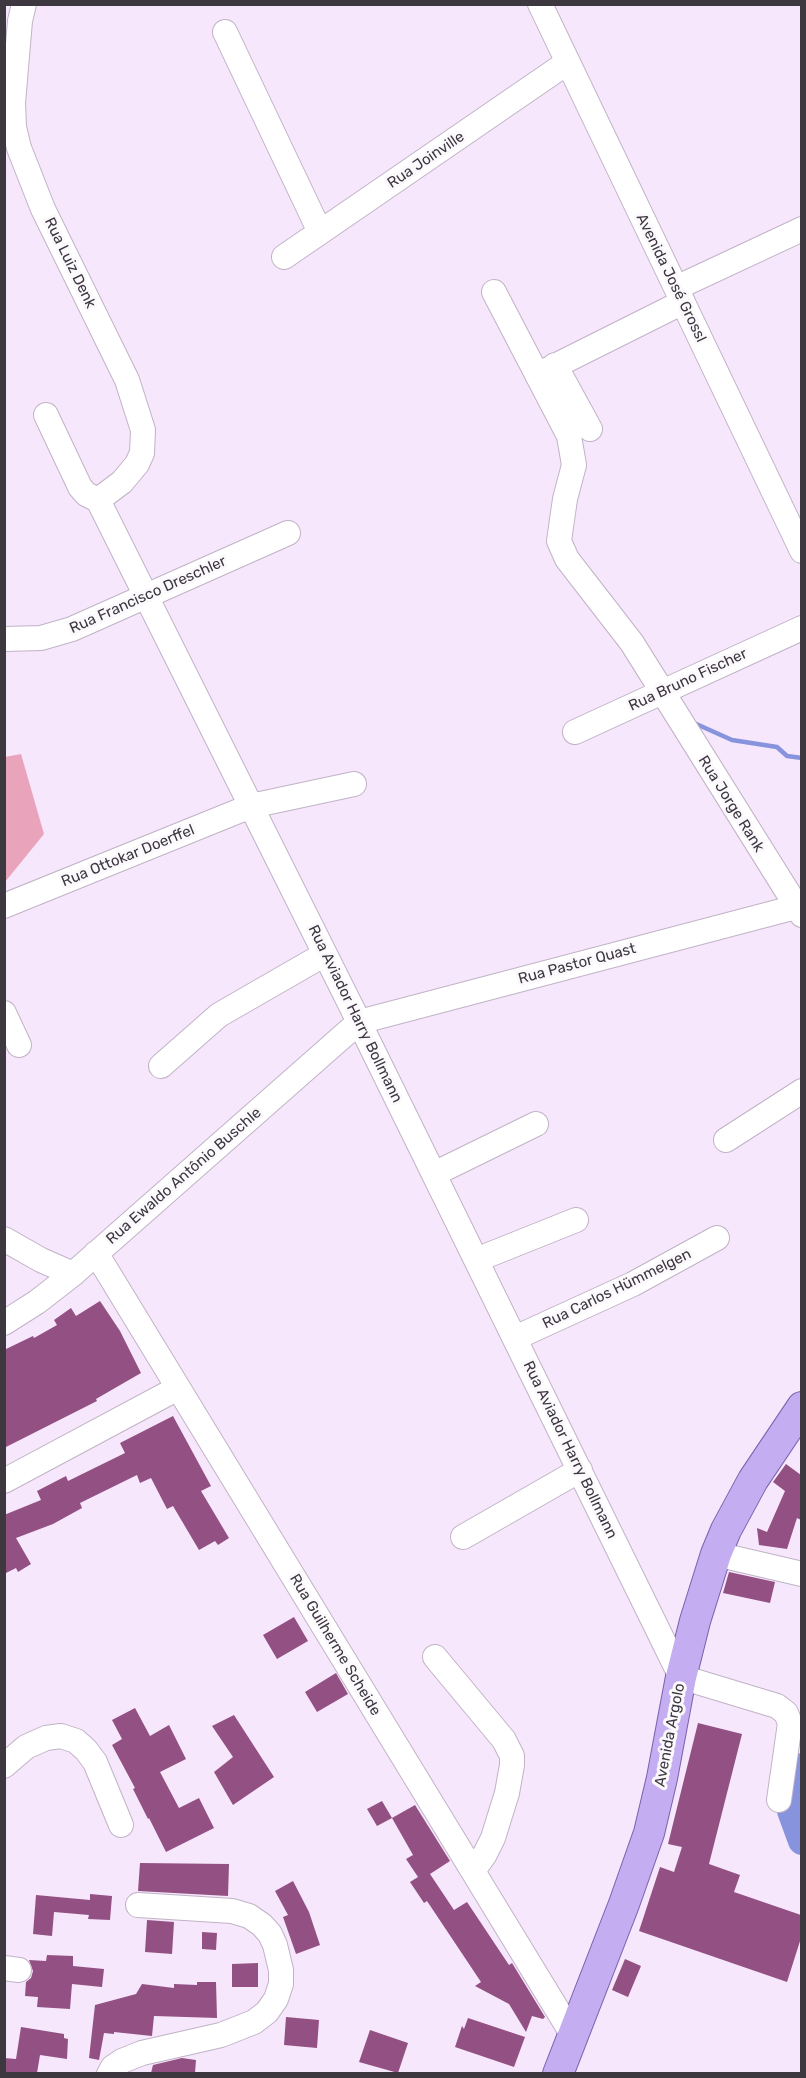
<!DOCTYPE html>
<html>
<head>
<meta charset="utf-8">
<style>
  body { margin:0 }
  #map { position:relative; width:806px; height:2078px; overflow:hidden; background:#f6e7fc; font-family:Rubik,sans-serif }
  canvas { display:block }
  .frame { position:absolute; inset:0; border:6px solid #3d3840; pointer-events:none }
</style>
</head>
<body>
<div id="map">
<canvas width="806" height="2078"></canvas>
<div class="frame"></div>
</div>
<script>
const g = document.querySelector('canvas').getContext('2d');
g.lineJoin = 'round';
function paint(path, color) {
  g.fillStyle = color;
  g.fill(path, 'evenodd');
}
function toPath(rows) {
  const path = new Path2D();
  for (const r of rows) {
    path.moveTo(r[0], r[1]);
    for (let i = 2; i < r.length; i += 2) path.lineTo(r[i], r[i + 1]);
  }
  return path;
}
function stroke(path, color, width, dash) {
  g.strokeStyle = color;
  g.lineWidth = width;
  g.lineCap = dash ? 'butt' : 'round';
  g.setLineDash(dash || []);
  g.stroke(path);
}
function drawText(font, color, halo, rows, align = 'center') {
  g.font = font + ' Rubik,sans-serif';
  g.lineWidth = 6;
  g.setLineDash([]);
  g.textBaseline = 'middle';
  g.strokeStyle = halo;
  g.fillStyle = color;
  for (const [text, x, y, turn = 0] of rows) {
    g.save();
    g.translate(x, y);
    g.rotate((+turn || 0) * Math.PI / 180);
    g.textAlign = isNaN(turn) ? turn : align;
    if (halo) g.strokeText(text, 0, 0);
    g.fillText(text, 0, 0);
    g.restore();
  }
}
paint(toPath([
  [21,754,44,834,5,882,5,757]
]), '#e9a4bb');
stroke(toPath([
  [694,723,732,740,777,747,787,756,802,758]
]), '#8893de', 4.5);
stroke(toPath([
  [802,1767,791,1811,802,1841]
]), '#8893de', 28);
paint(toPath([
  [100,1301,120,1331,141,1373,96,1399,97,1401,4,1448,4,1350,33,1336,34,1338,57,1325,54,1320,71,1308,76,1316],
  [173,1416,211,1486,201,1491,229,1538,218,1545,215,1541,199,1550,173,1506,167,1509,151,1478,140,1483,137,1475,80,1503,82,1508,53,1524,16,1538,31,1564,18,1572,16,1568,4,1574,4,1515,41,1500,37,1491,66,1476,68,1481,125,1453,120,1443],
  [786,1464,801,1475,801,1520,797,1518,787,1549,759,1545,757,1528,767,1532,785,1491,773,1482],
  [729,1572,775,1582,770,1603,723,1593],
  [294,1617,308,1641,277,1659,263,1635],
  [336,1673,348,1694,317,1712,305,1692],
  [135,1708,150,1736,169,1725,186,1759,160,1772,179,1808,199,1798,214,1828,166,1852,149,1818,148,1819,133,1789,135,1788,112,1745,122,1739,112,1720],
  [234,1715,274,1777,233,1805,214,1772,233,1757,212,1726],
  [698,1723,742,1734,709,1864,740,1875,734,1892,801,1915,801,1938,787,1982,639,1931,660,1867,674,1872,682,1847,668,1844],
  [382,1801,392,1818,377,1826,367,1809],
  [415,1805,450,1861,430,1874,454,1910,467,1902,509,1965,512,1963,545,2017,543,2019,532,2016,526,2032,509,2004,475,1986,481,1982,427,1901,424,1903,410,1882,418,1877,406,1859,413,1855,392,1818],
  [140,1863,229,1864,228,1896,138,1891],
  [293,1881,309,1912,320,1945,296,1954,283,1917,288,1915,275,1891],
  [90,1894,112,1896,110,1920,88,1919,89,1915,54,1912,52,1936,33,1934,36,1895,90,1900],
  [147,1920,174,1922,172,1954,145,1952],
  [202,1932,217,1933,216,1950,202,1949],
  [47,1955,73,1956,73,1966,104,1969,102,1987,72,1984,70,2009,37,2007,38,1997,25,1996,26,1982,31,1978,33,1971,29,1960,46,1961],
  [625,1959,641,1966,628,1997,612,1990],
  [258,1963,258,1987,232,1987,232,1964],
  [197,1982,216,1982,217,2018,154,2016,152,2036,114,2032,114,2034,104,2033,99,2060,89,2058,95,2005,136,1994,142,1984,174,1988,174,1984,197,1985],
  [286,2017,319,2020,317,2048,284,2045],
  [468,2018,525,2037,514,2067,455,2047,462,2026,464,2029],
  [21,2027,64,2034,64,2038,68,2039,67,2059,40,2055,37,2073,4,2073,4,2058,16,2059],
  [370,2030,408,2043,398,2073,359,2062],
  [182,2058,196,2060,195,2073,151,2073,153,2065]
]), '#935082');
const minor = toPath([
  [24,4,20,21,13,103,14,127,19,148,43,209,127,380,143,430,142,453,137,464,122,482,98,500],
  [540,4,802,551],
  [225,32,320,232],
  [284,257,568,62],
  [676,288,802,229],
  [494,292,569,436,574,465,565,499,559,541,567,559,632,643,802,915],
  [555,365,590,429],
  [537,375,683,302],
  [46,415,80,487,86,494,98,500,359,1022,681,1677,777,1706,786,1713,790,1723,779,1800],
  [4,639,41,638,72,629,288,533],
  [575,732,802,628],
  [4,906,251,806,354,784],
  [4,1013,19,1045],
  [161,1066,219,1015,325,954],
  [726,1140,802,1091],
  [434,1174,536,1124],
  [4,1239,41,1260,73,1274],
  [96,1253,574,2037],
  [476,1260,576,1220],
  [4,1323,37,1302,73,1274,359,1022,796,907],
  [515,1338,633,1284,717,1238],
  [4,1481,178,1388],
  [463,1537,580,1470],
  [716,1554,802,1574],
  [435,1657,504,1740,512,1756,512,1765,507,1793,493,1838,485,1854,473,1871],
  [4,1766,26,1747,46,1738,61,1736,76,1741,86,1750,95,1762,121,1825],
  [4,1968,19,1970],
  [109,2074,113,2067,122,2061,142,2053,221,2035,254,2022,267,2012,276,1999,281,1984,281,1970,275,1945,270,1934,262,1925,249,1916,232,1911,138,1905]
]);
const major = toPath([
  [558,2074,624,1904,649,1833,662,1778,681,1677,695,1621,716,1554,726,1530,753,1480,802,1407]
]);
stroke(minor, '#c1b3c6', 26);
stroke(major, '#7b61ad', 32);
stroke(minor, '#fff', 24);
stroke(major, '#c4adf1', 30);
drawText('15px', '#3d3840', '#fcf9fd', [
  ["Rua Joinville",426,160,-34],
  ["Rua Luiz Denk",70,263,64],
  ["Avenida José Grossl",671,278,64],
  ["Rua Francisco Dreschler",148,595,-24],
  ["Rua Bruno Fischer",688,680,-25],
  ["Rua Jorge Rank",731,804,58],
  ["Rua Ottokar Doerffel",128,856,-22],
  ["Rua Pastor Quast",577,964,-15],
  ["Rua Aviador Harry Bollmann",355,1014,64],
  ["Rua Ewaldo Antônio Buschle",184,1176,-41],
  ["Rua Carlos Hümmelgen",617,1289,-26],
  ["Rua Aviador Harry Bollmann",570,1450,64],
  ["Rua Guilherme Scheide",335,1645,59],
  ["Avenida Argolo",670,1735,-79]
]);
</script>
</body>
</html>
